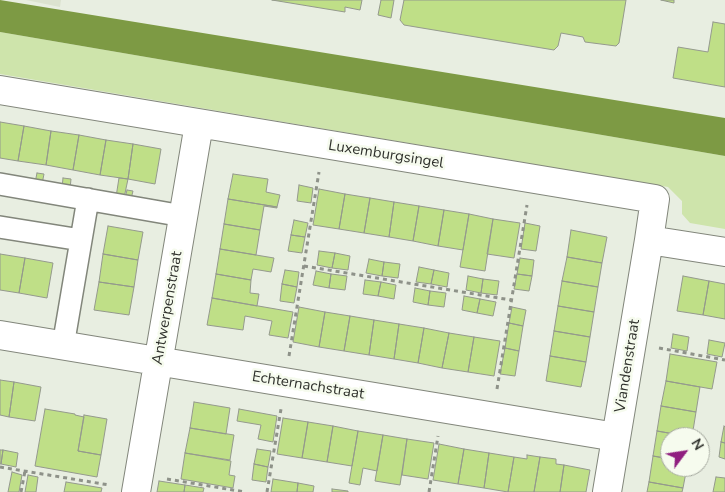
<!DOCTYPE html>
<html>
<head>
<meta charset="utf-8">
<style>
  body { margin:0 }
  #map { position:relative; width:725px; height:492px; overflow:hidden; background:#e8eee1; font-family:"Nunito Sans",sans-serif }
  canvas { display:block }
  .north { position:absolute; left:660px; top:427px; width:50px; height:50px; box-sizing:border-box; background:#f6fbee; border:1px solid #a7aba1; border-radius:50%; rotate:59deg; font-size:14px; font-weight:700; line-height:20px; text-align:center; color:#30322d }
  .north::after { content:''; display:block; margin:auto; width:18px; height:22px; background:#901f7f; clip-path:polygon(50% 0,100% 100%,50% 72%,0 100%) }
</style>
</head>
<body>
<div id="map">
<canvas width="725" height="492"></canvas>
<div class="north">N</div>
</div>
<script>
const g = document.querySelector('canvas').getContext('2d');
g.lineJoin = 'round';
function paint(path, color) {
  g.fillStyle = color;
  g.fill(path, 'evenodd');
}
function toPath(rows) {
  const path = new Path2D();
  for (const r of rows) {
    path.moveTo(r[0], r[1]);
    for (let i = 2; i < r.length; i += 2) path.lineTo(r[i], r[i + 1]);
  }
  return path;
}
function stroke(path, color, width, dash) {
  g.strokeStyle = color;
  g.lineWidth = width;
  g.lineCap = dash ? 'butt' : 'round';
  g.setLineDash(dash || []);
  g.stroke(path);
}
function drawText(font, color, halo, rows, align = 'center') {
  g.font = font + ' "Nunito Sans",sans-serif';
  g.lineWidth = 5;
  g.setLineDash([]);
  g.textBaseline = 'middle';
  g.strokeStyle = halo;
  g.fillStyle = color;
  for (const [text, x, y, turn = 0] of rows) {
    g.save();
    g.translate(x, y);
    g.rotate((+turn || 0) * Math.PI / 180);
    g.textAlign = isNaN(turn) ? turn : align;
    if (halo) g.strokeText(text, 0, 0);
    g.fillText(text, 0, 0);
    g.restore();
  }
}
paint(toPath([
  [26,0,61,0,60,7]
]), '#dbe2cf');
paint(toPath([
  [0,32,725,156,725,229,690,223,682,214,682,201,668,187,0,74]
]), '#cee4ab');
paint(toPath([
  [0,0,725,118,725,156,0,32]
]), '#7d9a44');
const building = toPath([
  [272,0,362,0,360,10,345,7,345,12,272,0],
  [381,0,394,0,391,18,378,15,381,0],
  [404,0,626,0,619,43,616,46,585,42,583,37,561,33,558,46,554,50,404,25,400,20,404,0],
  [661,0,674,0,674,3,661,0],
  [713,22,725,24,725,87,673,78,678,47,708,52,713,22],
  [0,122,24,126,18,161,0,158,0,122],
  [24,126,51,131,46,165,18,161,24,126],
  [51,131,79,135,73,170,46,165,51,131],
  [79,135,106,140,100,175,73,170,79,135],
  [106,140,133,144,128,179,100,175,106,140],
  [133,144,161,149,155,184,128,179,133,144],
  [37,173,44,174,42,184,35,183,37,173],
  [233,174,268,179,266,192,280,195,277,207,228,199,233,174],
  [63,178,71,179,70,189,62,188,63,178],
  [119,178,128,179,124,198,116,197,119,178],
  [299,185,313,188,311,203,297,201,299,185],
  [319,189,345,194,339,229,313,225,319,189],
  [127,190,133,191,131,199,125,198,127,190],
  [345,194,370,198,364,233,339,229,345,194],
  [370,198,394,202,389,237,364,233,370,198],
  [228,199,277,207,277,208,264,206,260,230,224,224,228,199],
  [394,202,419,206,413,241,389,237,394,202],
  [419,206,444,210,438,246,413,241,419,206],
  [444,210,469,214,463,250,438,246,444,210],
  [469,214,493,219,485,271,460,267,469,214],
  [493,219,520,223,514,258,487,254,493,219],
  [294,220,308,223,305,237,291,235,294,220],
  [525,223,540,226,536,251,521,249,525,223],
  [224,224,260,230,256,255,220,249,224,224],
  [108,226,143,232,138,260,103,254,108,226],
  [571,230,607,237,602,263,567,257,571,230],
  [291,235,305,237,302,253,288,251,291,235],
  [220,249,274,258,271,272,253,269,251,280,216,274,220,249],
  [319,251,335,253,332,268,317,265,319,251],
  [335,253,350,256,348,270,332,268,335,253],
  [0,254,25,258,19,293,0,290,0,254],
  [103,254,138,260,134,287,99,282,103,254],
  [567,257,602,263,598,287,562,281,567,257],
  [25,258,53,263,47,298,19,293,25,258],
  [520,258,534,260,532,276,517,274,520,258],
  [369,259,384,262,382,276,366,273,369,259],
  [384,262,400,264,398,278,382,276,384,262],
  [419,267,434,270,431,284,416,282,419,267],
  [285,270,299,272,297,287,282,284,285,270],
  [434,270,449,273,447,287,431,284,434,270],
  [316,271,331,274,329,288,313,285,316,271],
  [216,274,251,280,250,293,259,294,257,306,212,298,216,274],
  [331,274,347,276,345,290,329,288,331,274],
  [517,274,532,276,529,291,514,289,517,274],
  [468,276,483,279,481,293,466,290,468,276],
  [683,276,709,281,703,315,677,311,683,276],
  [483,279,499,281,497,295,481,293,483,279],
  [365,280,381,282,378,296,363,294,365,280],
  [562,281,598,287,594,312,558,306,562,281],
  [709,281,725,284,725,319,703,315,709,281],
  [99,282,134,287,129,315,94,310,99,282],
  [381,282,396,285,394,299,378,296,381,282],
  [282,284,297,287,294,303,280,301,282,284],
  [415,288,430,291,428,305,413,302,415,288],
  [430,291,446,293,444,307,428,305,430,291],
  [464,296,480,299,477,313,462,310,464,296],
  [212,298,293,312,288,338,269,335,272,321,245,316,243,330,207,325,212,298],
  [480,299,496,302,493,316,477,313,480,299],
  [558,306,594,312,590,337,554,331,558,306],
  [299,307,325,312,319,347,293,342,299,307],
  [512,307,526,310,523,326,509,323,512,307],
  [325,312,350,316,344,351,319,347,325,312],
  [350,316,374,320,369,355,344,351,350,316],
  [374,320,399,324,394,359,369,355,374,320],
  [509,323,523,326,519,351,505,348,509,323],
  [399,324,424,328,418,363,394,359,399,324],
  [424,328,449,333,442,368,418,363,424,328],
  [554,331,590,337,586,362,550,356,554,331],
  [449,333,474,337,468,372,442,368,449,333],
  [673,334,689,337,687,351,671,348,673,334],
  [474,337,500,341,494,376,468,372,474,337],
  [709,340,725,343,722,357,707,354,709,340],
  [505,348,519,351,515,376,500,374,505,348],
  [670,354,717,362,712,389,666,381,670,354],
  [550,356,586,362,581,387,546,381,550,356],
  [0,380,14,382,9,417,0,415,0,380],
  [666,381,700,387,696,412,661,406,666,381],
  [14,382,41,387,35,421,9,417,14,382],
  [194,402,230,408,226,434,190,428,194,402],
  [661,406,696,412,692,437,657,431,661,406],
  [45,409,75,414,75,415,84,417,78,451,101,455,97,477,35,466,45,409],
  [239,409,277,416,273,442,258,439,261,425,237,421,239,409],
  [84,415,107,419,101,455,78,451,84,415],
  [283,418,308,422,302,458,277,454,283,418],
  [308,422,333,426,327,462,302,458,308,422],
  [333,426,358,431,352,466,327,462,333,426],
  [724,426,725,427,725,443,721,442,724,426],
  [190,428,234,435,230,460,185,453,190,428],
  [358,431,383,435,377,471,363,468,360,485,349,483,358,431],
  [657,431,691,437,670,437,670,459,653,456,657,431],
  [383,435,407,439,400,485,375,481,383,435],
  [407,439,434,443,428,479,402,475,407,439],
  [721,442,725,443,725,459,719,457,721,442],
  [439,444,464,449,458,484,433,480,439,444],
  [257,449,271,451,268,467,254,464,257,449],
  [464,449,489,453,484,488,458,484,464,449],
  [0,450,3,450,1,464,0,464,0,450],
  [3,450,18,453,16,467,1,464,3,450],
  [185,453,231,461,229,475,235,476,233,488,181,479,185,453],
  [489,453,514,457,508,492,484,488,489,453],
  [527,455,540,457,534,492,508,492,514,457,527,459,527,455],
  [653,456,670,459,670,467,687,467,683,488,649,482,653,456],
  [540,457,556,459,556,464,564,465,560,492,534,492,540,457],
  [254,464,268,467,266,482,252,480,254,464],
  [564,465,590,470,586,492,560,492,564,465],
  [12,472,22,475,19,492,8,492,12,472],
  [28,475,38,477,36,492,25,492,28,475],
  [716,477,725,478,725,492,713,492,716,477],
  [273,479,298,483,297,492,271,492,273,479],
  [159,481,185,485,184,492,157,492,159,481],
  [66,482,102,488,101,492,64,492,66,482],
  [649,482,683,488,682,492,647,492,649,482],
  [298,483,314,486,313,492,297,492,298,483],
  [185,485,204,488,203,492,184,492,185,485],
  [332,489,348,491,348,492,332,492,332,489]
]);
paint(building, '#bfdf87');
stroke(building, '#94998d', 1);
const pedestrian = toPath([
  [0,184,183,216],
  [0,227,81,240],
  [63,346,88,199]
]);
const minor = toPath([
  [0,90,655,199,649,240,725,252],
  [0,335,616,437],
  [136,492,199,124],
  [607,492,649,240]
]);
stroke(pedestrian, '#82867b', 24);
stroke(minor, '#82867b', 30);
stroke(toPath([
  [304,266,511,300],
  [659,348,725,360],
  [289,356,319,172],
  [497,389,527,205],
  [0,467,109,485],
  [167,479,245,492],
  [21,492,25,471],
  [267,492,281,409],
  [429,492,438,436]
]), '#8e9289', 3, [4, 4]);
stroke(pedestrian, '#fff', 21);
stroke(minor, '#fff', 28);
drawText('15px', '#30322d', '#f6fbee', [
  ["Luxemburgsingel",386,155,9],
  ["Antwerpenstraat",168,308,-80],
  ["Viandenstraat",628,366,-81],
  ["Echternachstraat",308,386,9]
]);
</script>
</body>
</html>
